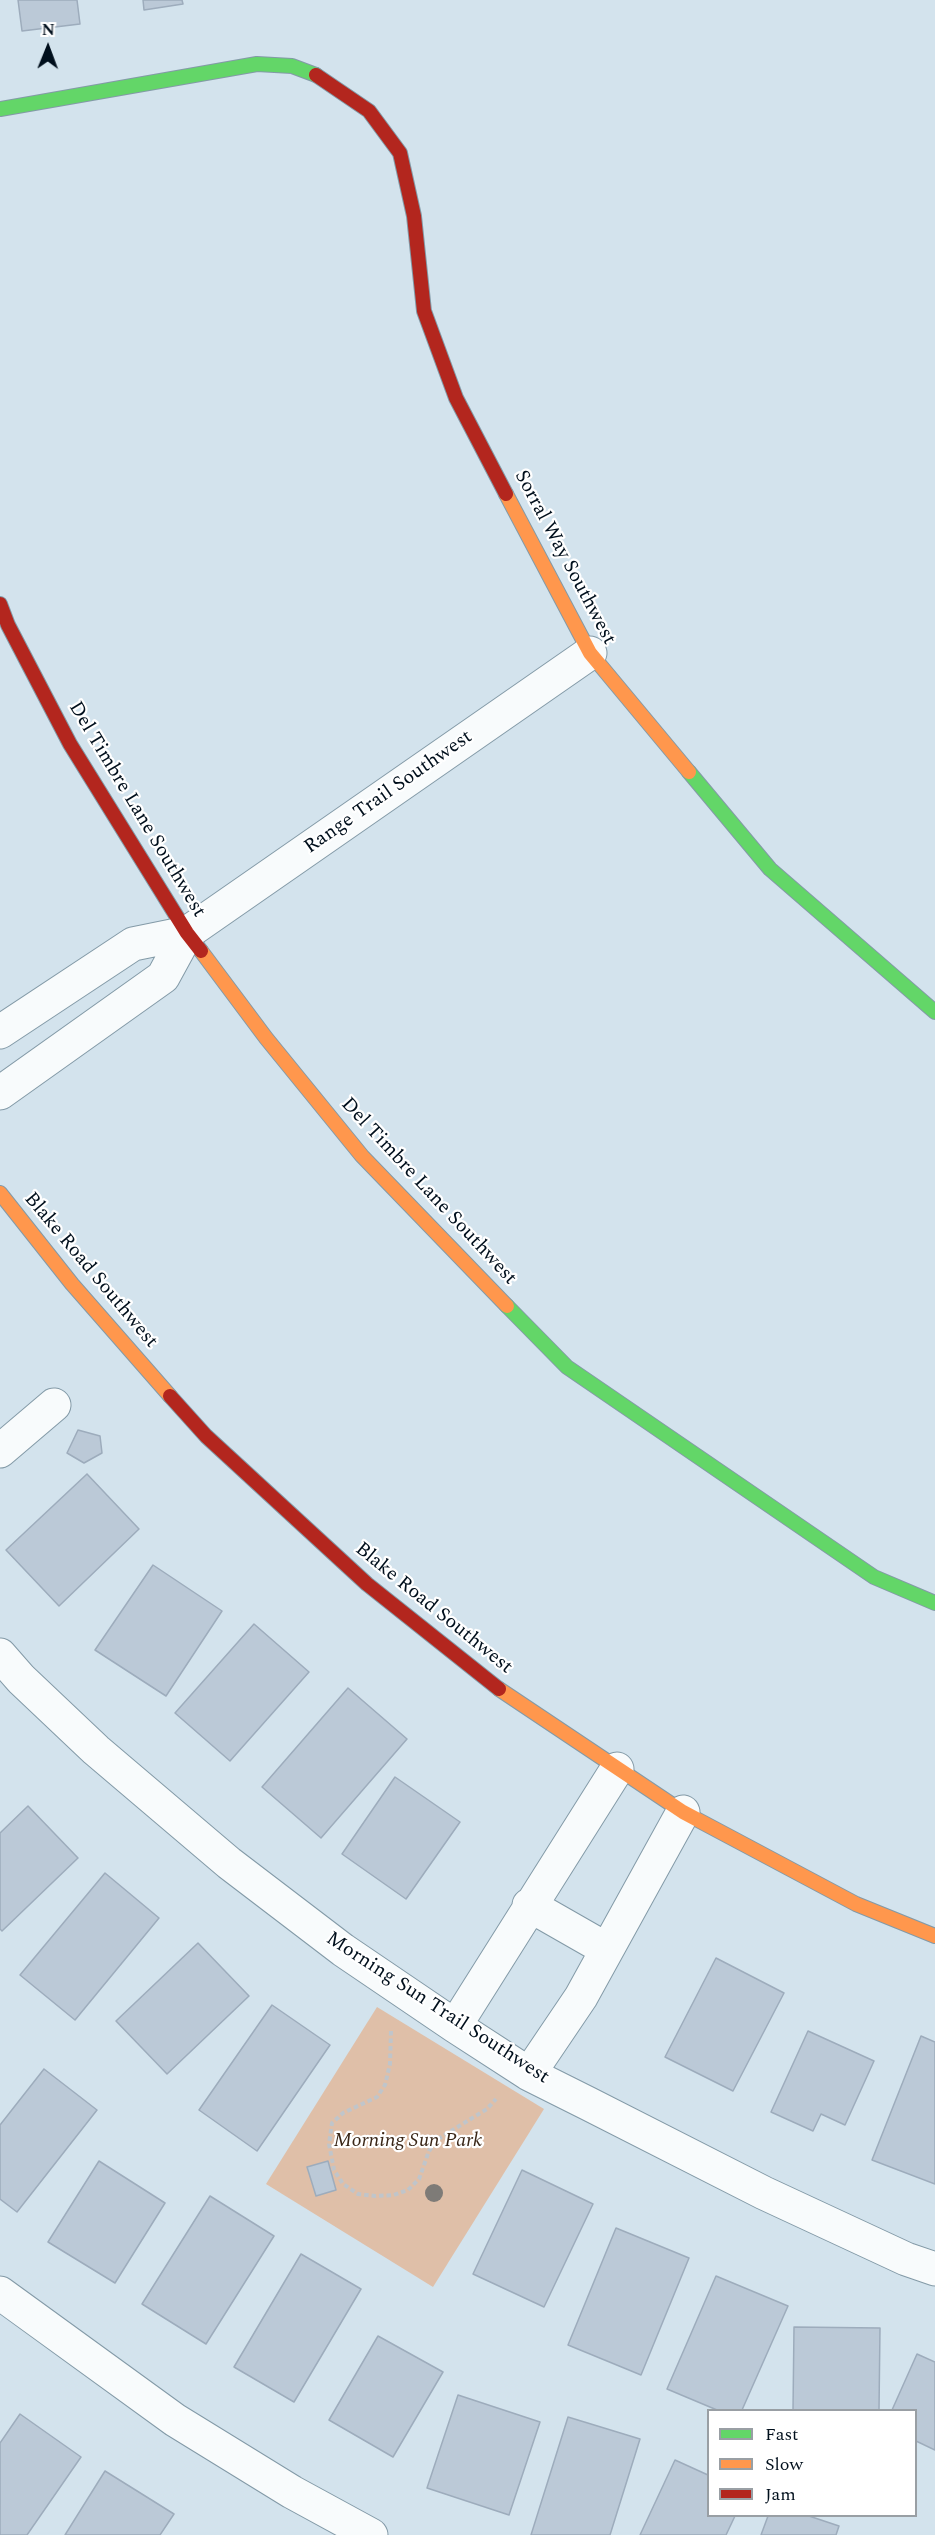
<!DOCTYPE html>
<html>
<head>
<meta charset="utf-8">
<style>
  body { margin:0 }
  #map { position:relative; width:935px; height:2535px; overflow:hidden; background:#d3e3ed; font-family:Spectral,serif }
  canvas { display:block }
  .legend { position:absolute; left:707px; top:2409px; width:210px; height:108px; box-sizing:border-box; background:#fff; border:2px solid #999fa4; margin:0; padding:8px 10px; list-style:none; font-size:18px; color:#000f1c }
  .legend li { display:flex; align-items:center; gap:12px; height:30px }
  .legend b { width:30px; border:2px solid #999fa4 }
  .north { position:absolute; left:18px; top:18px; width:60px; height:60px; -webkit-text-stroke:4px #fff; paint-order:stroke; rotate:1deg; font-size:16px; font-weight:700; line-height:24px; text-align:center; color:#000f1c }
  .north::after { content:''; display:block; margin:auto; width:21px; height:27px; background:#000f1c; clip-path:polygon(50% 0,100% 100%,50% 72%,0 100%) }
</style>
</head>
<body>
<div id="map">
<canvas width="935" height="2535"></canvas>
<ul class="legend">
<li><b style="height:8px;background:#63d668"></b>Fast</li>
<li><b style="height:8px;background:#ff974d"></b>Slow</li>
<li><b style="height:8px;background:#b3261e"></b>Jam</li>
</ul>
<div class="north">N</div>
</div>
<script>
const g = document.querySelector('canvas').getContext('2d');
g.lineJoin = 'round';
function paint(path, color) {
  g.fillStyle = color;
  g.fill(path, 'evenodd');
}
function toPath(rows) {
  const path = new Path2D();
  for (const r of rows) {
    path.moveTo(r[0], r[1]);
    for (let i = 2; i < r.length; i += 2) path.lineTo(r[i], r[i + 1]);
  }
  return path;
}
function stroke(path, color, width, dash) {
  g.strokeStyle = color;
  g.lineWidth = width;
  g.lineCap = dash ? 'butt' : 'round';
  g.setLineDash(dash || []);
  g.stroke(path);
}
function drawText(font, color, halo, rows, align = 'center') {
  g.font = font + ' Spectral,serif';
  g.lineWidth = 4.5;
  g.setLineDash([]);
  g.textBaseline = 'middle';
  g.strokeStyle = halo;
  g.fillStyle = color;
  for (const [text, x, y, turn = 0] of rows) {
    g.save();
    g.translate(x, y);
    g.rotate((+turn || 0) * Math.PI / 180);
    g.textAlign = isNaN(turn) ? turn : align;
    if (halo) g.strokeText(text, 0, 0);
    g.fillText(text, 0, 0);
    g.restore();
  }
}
paint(toPath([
  [377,2007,544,2109,433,2287,266,2184]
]), '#dfbfa8');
const building = toPath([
  [18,0,77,0,80,24,22,31,18,0],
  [143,0,182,0,183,4,144,10,143,0],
  [78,1430,100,1436,102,1453,84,1463,67,1453,78,1430],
  [87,1474,139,1529,59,1606,6,1550,87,1474],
  [153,1565,222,1611,166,1696,95,1650,153,1565],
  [254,1624,309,1672,230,1761,175,1713,254,1624],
  [348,1688,407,1739,321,1838,262,1787,348,1688],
  [395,1777,460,1822,406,1899,342,1854,395,1777],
  [28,1806,78,1858,2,1931,0,1929,0,1833,28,1806],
  [105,1873,159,1918,75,2020,20,1975,105,1873],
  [198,1943,249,1996,167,2074,116,2021,198,1943],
  [716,1958,784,1993,733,2091,665,2057,716,1958],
  [272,2005,330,2045,257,2151,199,2110,272,2005],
  [808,2031,874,2061,845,2125,821,2114,813,2131,771,2112,808,2031],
  [921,2036,935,2042,935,2184,872,2160,921,2036],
  [44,2069,97,2110,17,2212,0,2199,0,2125,44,2069],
  [99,2161,165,2203,115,2283,48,2242,99,2161],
  [328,2161,336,2190,316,2196,307,2167,328,2161],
  [522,2170,593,2204,544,2307,473,2274,522,2170],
  [210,2196,274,2236,206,2344,142,2304,210,2196],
  [616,2228,689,2258,641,2375,568,2345,616,2228],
  [301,2254,361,2289,294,2402,234,2367,301,2254],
  [716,2276,788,2306,742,2410,717,2410,667,2389,716,2276],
  [794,2327,880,2328,879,2410,793,2410,794,2327],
  [378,2336,443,2372,393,2457,329,2420,378,2336],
  [917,2354,935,2362,935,2450,916,2441,916,2410,892,2410,917,2354],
  [458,2395,540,2422,509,2515,427,2488,458,2395],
  [20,2414,81,2457,27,2535,0,2535,0,2443,20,2414],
  [568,2417,640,2439,610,2535,531,2535,568,2417],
  [675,2460,708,2475,708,2516,735,2516,726,2535,640,2535,675,2460],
  [105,2471,174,2514,160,2535,65,2535,105,2471],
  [768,2516,809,2516,839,2526,836,2535,761,2535,768,2516]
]);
paint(building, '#bbc9d7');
stroke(building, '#9dacbc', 1.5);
const street = toPath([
  [0,1032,133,944,187,933,590,653],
  [0,1093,163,977,187,933],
  [0,1451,54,1405],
  [0,1655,21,1679,96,1750,229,1863,343,1950,455,2026,529,2074,589,2104,764,2193,906,2259,935,2269],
  [529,1905,606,1949],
  [455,2026,617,1769],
  [529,2074,581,1997,683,1812],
  [0,2293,175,2420,292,2492,371,2535]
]);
const fast = toPath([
  [0,109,257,64,292,66,316,75],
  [689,772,770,869,935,1012],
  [507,1306,567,1367,874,1577,935,1603]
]);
const slow = toPath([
  [506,494,590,653,689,772],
  [201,951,266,1038,362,1156,507,1306],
  [0,1193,72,1284,170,1396],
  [499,1689,683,1812,856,1904,935,1936]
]);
const jam = toPath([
  [316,75,369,111,400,153,414,216,424,311,456,398,506,494],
  [0,604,8,625,70,744,187,933,201,951],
  [170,1396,206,1436,367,1584,499,1689]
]);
stroke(street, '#839aa7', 35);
stroke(fast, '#839aa7', 16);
stroke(slow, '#839aa7', 16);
stroke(jam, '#839aa7', 16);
stroke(toPath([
  [391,2031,390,2064,385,2085,377,2097,343,2113,332,2123,329,2144,334,2170,343,2184,358,2194,375,2196,394,2195,408,2190,419,2179,429,2151,438,2139,487,2109,496,2099]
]), '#c0c5ca', 4, [4.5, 3]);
stroke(street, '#f8fbfc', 33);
stroke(fast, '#63d668', 14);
stroke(slow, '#ff974d', 14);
stroke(jam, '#b3261e', 14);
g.fillStyle = '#7e7b77';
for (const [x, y] of [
  [434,2193]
]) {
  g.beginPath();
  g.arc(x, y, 9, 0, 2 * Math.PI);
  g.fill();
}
drawText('20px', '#000f1c', '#fff', [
  ["Sorral Way Southwest",564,558,62],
  ["Range Trail Southwest",389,793,-35],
  ["Del Timbre Lane Southwest",136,810,59],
  ["Del Timbre Lane Southwest",428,1192,47],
  ["Blake Road Southwest",90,1271,50],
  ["Blake Road Southwest",433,1609,39],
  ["Morning Sun Trail Southwest",437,2009,33]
]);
drawText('italic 20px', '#392617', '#fff', [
  ["Morning Sun Park",408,2142]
]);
</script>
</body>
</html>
